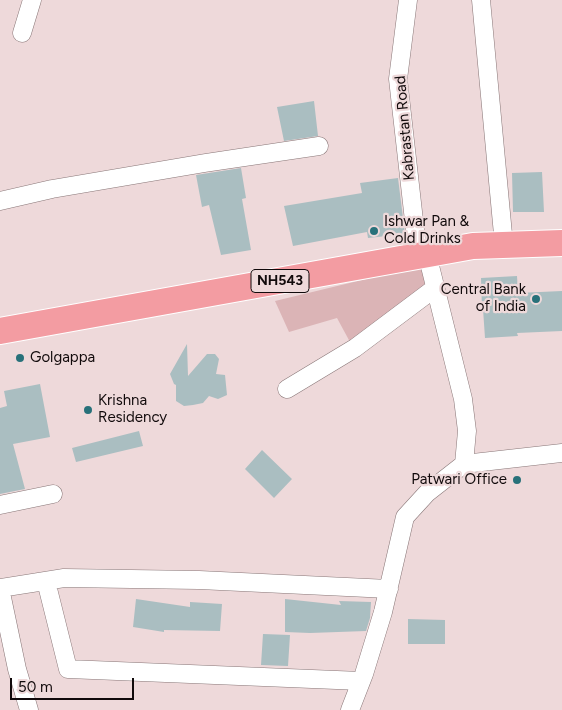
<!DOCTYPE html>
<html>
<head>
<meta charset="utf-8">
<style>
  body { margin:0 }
  #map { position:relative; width:562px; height:710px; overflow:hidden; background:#eed9da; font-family:Figtree,sans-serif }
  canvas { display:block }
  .scale { position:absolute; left:10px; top:678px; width:124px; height:22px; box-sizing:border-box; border:2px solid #110a0b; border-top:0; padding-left:6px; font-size:15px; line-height:18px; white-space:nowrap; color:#110a0b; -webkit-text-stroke:4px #eed9da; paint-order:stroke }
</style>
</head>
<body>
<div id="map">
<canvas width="562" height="710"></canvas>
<div class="scale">50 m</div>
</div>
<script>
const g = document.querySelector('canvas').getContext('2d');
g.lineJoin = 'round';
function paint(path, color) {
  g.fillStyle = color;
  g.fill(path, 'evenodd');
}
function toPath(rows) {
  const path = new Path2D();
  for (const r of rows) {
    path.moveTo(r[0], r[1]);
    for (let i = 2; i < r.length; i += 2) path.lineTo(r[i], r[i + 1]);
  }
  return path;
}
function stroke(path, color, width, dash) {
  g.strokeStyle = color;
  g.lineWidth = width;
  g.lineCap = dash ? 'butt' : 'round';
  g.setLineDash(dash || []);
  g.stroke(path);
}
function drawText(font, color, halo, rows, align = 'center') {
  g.font = font + ' Figtree,sans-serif';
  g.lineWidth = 4.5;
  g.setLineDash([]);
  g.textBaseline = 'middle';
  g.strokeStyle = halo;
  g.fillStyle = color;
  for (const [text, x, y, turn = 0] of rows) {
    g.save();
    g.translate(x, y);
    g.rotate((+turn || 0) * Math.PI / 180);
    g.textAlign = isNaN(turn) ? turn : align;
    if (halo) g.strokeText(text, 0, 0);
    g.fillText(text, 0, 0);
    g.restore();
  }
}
paint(toPath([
  [420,266,428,287,350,342,337,318,289,332,275,301]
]), '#dbb4b6');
paint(toPath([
  [314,101,318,136,284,141,277,107],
  [241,168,246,198,242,199,251,250,221,255,209,205,202,207,196,175],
  [542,172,544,212,513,212,512,173],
  [398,178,405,234,368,238,367,232,293,246,284,206,362,193,360,183],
  [517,276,518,293,562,291,562,331,517,333,518,336,485,338,483,309,482,309,481,278],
  [187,344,188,376,207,354,215,354,219,359,216,374,225,375,227,395,218,399,209,396,203,403,193,405,184,406,176,401,176,385,174,384,170,374],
  [40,384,50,437,13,444,25,489,0,494,0,408,7,406,4,391],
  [139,431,143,446,76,462,72,448],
  [262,450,292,479,274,498,245,469],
  [136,599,190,607,190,602,222,604,220,631,164,630,164,632,133,627],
  [285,599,341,605,339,601,371,602,370,618,366,631,310,633,285,632],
  [408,619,445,620,445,644,408,644],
  [263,634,290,635,288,666,261,665]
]), '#aabec1');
const minor = toPath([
  [408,0,398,79,418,256],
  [481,0,504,245],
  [22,33,32,0],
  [0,201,52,189,205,163,319,146],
  [287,389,355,348,435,288],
  [464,464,562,453],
  [0,505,53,494],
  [46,581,68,669,361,681],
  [0,588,64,578,199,580,389,589],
  [0,588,17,669,29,710],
  [350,710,364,674,383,612,405,517,427,493,464,464,467,431,463,399,427,254]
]);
const highway = toPath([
  [0,331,473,246,562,243]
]);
stroke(minor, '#887677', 19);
stroke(highway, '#fff', 28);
stroke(minor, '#fff', 18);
stroke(highway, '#f39ca2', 26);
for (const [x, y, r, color] of [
  [374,231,5,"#28717a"],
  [536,299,5,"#28717a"],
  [20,358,5,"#28717a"],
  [88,410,5,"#28717a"],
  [517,480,5,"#28717a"]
]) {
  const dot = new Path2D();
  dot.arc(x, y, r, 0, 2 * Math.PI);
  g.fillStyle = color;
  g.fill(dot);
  stroke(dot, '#eed9da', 2);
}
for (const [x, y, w] of [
  [280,281,58]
]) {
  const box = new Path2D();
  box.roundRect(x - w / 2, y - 11.5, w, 23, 4);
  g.fillStyle = '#eed9da';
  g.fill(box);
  stroke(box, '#110a0b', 1);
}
drawText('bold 14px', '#110a0b', null, [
  ["NH543",280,281]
]);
drawText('15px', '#110a0b', '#eed9da', [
  ["Kabrastan Road",405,128,-95]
]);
drawText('15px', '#110a0b', '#eed9da', [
  ["Ishwar Pan &",384,222],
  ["Cold Drinks",384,239],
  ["Central Bank",526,290,"right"],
  ["of India",526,307,"right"],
  ["Golgappa",30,358],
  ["Krishna",98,401],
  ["Residency",98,418],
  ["Patwari Office",507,480,"right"]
], 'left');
</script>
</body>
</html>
